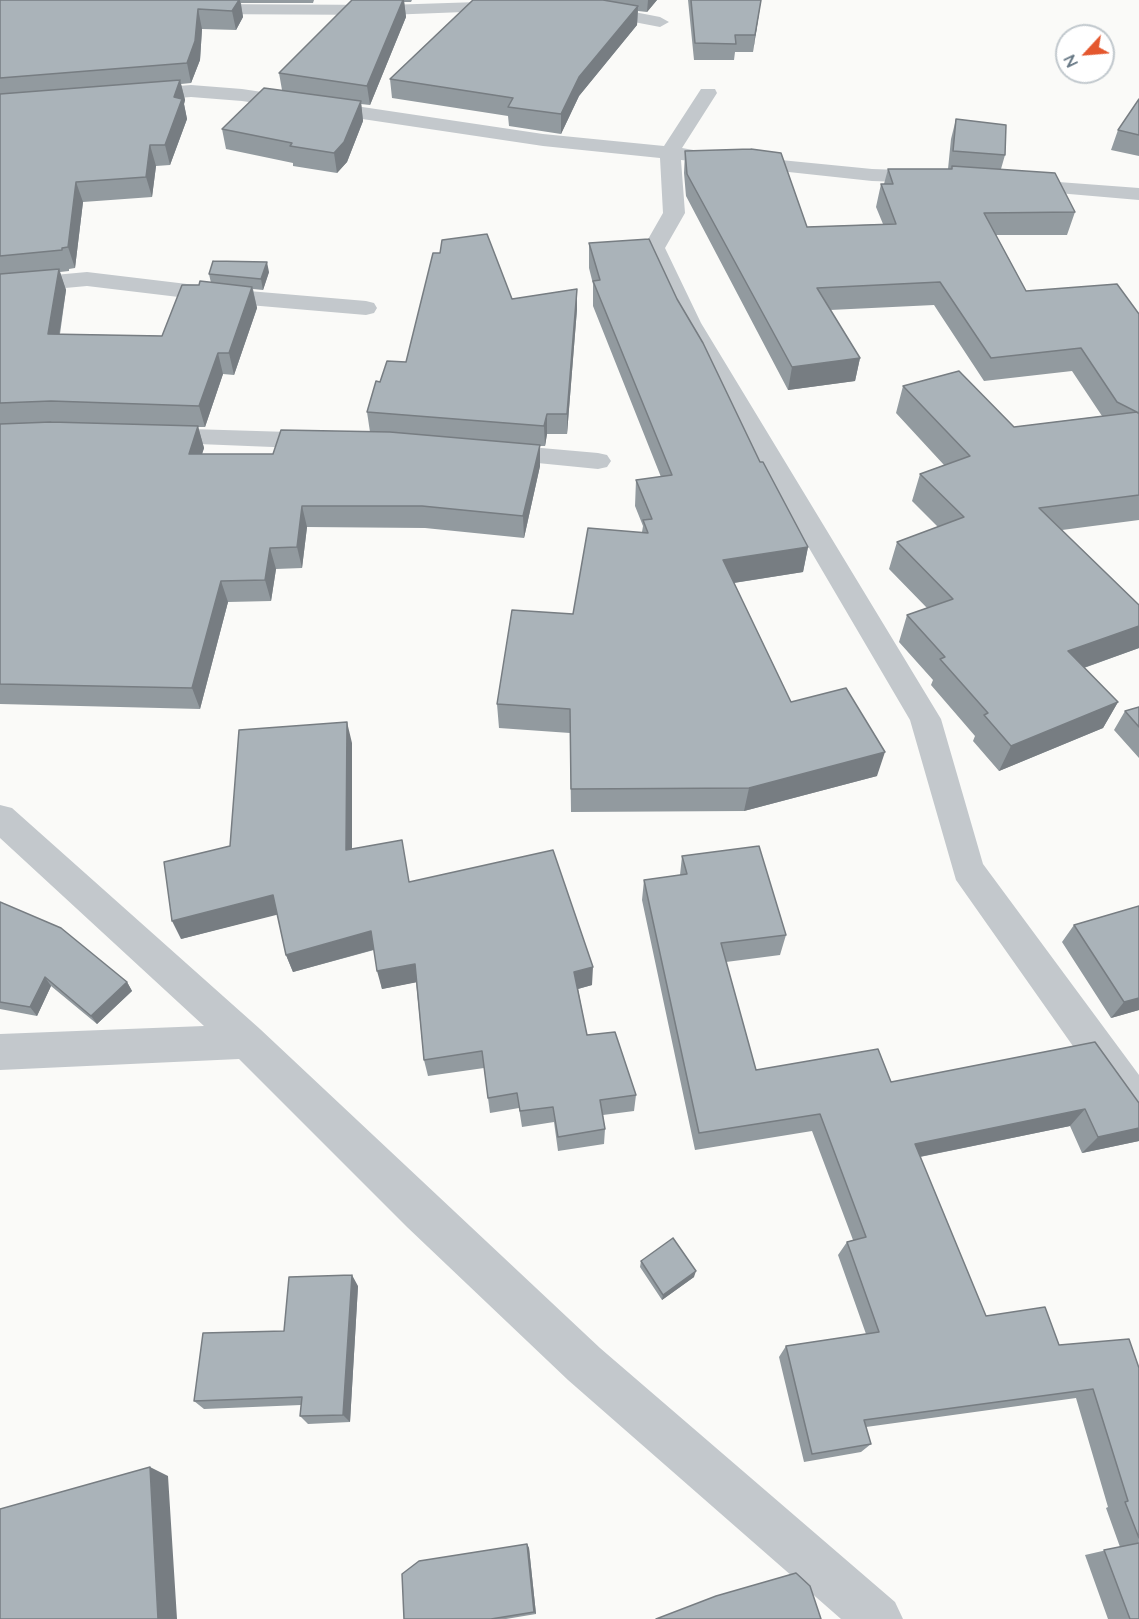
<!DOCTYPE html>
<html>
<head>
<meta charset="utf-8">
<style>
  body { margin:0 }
  #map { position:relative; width:1139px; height:1619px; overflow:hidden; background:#fafaf8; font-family:Quicksand,sans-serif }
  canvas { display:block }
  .north { position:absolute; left:1055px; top:24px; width:60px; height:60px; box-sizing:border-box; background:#fff; border:2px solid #c1c8cd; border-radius:50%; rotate:244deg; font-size:16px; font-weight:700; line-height:24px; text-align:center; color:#657683 }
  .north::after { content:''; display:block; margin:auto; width:21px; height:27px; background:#e4572e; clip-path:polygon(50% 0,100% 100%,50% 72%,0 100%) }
</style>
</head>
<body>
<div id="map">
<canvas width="1139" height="1619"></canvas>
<div class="north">N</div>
</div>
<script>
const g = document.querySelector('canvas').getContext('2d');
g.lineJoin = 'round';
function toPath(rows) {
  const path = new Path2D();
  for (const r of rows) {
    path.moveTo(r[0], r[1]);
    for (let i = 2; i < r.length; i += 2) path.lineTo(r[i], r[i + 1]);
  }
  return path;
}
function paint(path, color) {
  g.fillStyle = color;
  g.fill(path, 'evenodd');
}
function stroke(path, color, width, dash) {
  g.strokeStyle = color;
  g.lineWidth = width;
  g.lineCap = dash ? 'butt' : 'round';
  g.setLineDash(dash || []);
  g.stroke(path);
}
paint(toPath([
  [509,1,517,6,515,10,387,15,198,14,189,9,198,4,387,5,509,1],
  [593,4,660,17,669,22,660,27,587,13,584,9,587,5,593,4],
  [191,85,242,89,543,134,664,146,701,89,715,89,717,93,682,148,699,151,702,155,699,159,692,161,681,160,685,213,665,248,701,323,941,719,983,864,1139,1075,1139,1126,1125,1120,956,880,910,720,677,323,643,248,663,213,660,158,543,146,242,101,191,97,139,101,130,95,139,89,191,85],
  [740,156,872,169,931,171,938,173,941,177,938,181,931,183,872,181,733,166,730,162,733,158,740,156],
  [1018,179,1139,188,1139,200,1011,189,1008,185,1011,181,1018,179],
  [87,272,237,290,366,301,374,303,377,308,374,313,366,315,237,304,87,286,0,294,0,280,87,272],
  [158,428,322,433,331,435,335,441,331,447,322,449,149,442,145,436,149,430,158,428],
  [496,444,598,453,607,455,611,461,607,467,598,469,487,458,483,452,487,446,496,444],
  [0,805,12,808,260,1029,600,1348,895,1602,903,1619,841,1619,568,1380,407,1227,239,1059,0,1070,0,1034,204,1026,0,838,0,805]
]), '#c3c8cc');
paint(toPath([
  [0,0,314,0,313,3,241,3,243,17,236,30,202,29,200,60,191,83,181,84,185,100,184,104,187,119,170,165,156,166,152,197,83,202,75,268,69,269,69,271,60,272,66,290,60,334,162,336,199,285,211,283,209,274,269,272,263,290,253,289,257,308,234,375,223,374,205,427,198,427,204,448,202,454,273,454,370,432,367,412,380,382,406,362,512,299,577,289,577,309,567,434,547,434,545,446,540,446,540,466,524,538,425,528,307,527,302,568,276,569,271,601,228,602,200,709,0,704],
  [352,0,412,0,411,2,404,2,406,17,370,105,361,104,363,121,347,162,337,173,293,166,293,163,226,149,222,129,282,90,279,73],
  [473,0,657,0,647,12,638,11,637,25,579,96,561,134,509,126,508,116,392,98,390,79],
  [688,0,761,0,753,52,735,52,734,60,694,60],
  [1139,99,1139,156,1111,150,1118,130],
  [956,119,1005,155,1001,169,1075,212,1067,235,996,235,1026,291,1139,314,1139,520,1062,530,1139,605,1139,648,1084,668,1118,702,1103,728,999,771,973,741,975,736,931,685,933,680,899,642,907,615,927,608,889,569,897,542,938,527,912,501,920,474,944,465,896,413,903,386,1014,427,1102,416,1072,371,984,381,934,305,830,310,860,358,855,381,788,390,686,196,684,173,685,151,807,227,883,224,876,207,881,184,884,184,888,169,948,169,951,139],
  [589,243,677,299,760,462,808,547,803,572,734,583,791,702,877,776,744,811,571,812,570,733,499,728,497,704,573,614,642,532,643,526,635,506,636,480,661,477,593,306,593,284,589,268],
  [1139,707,1139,758,1114,730,1125,711],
  [352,743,352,849,592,985,578,989,587,1035,636,1095,634,1111,603,1115,605,1129,604,1144,558,1151,554,1122,522,1127,519,1108,490,1113,484,1068,428,1076,424,1060,416,982,382,989,374,950,293,972,286,955,277,914,181,939,230,846],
  [682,856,786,935,780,955,726,962,756,1070,891,1082,1095,1042,1139,1141,1082,1153,1070,1126,920,1157,986,1316,1059,1345,1139,1368,1139,1619,1108,1619,1085,1555,1120,1547,1106,1508,1108,1507,1076,1398,866,1427,871,1444,861,1452,804,1462,779,1357,786,1346,866,1334,838,1255,847,1242,853,1240,812,1131,695,1150,642,900,644,880,680,875],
  [0,902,127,982,132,991,97,1024,51,986,37,1016,0,1009],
  [1139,906,1139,1010,1111,1018,1062,942,1074,925],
  [641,1261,694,1277,662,1300,640,1267],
  [358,1286,350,1422,308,1424,300,1416,301,1405,204,1409,194,1401,284,1331],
  [527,1544,529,1548,536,1614,506,1619,404,1619]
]), '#929a9f');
paint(toPath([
  [239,0,240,0,243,17,236,30,232,11],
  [403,0,404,0,406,17,370,105,367,86],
  [648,0,657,0,647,12],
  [761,0,753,52,755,35],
  [638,6,637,25,579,96,561,134,561,114,579,77],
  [198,9,202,29,200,60,191,83,187,63],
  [180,80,185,100,184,104,187,119,170,165,165,145,174,97],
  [361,101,363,121,347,162,337,173,334,153],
  [150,145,156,166,152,197,146,177],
  [76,182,83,202,75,268,68,247],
  [267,262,269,272,263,290,261,279],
  [59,269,66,290,56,355,48,334],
  [252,287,257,308,234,375,229,353],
  [577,289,577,309,567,434,567,414],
  [218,353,223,374,205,427,199,406],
  [860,358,855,381,788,390,792,367],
  [547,414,547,434,545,446,544,426],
  [198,426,204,448,195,475,189,454],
  [540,445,540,466,524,538,523,516],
  [302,506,307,527,302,568,297,547],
  [808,547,803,572,720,585,723,560],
  [270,548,276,569,271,601,265,580],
  [221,581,228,602,200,709,192,688],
  [1139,626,1139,648,1055,678,1068,651],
  [1118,702,1103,728,999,771,1011,746],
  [347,722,352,743,352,869,346,850],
  [885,752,877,776,744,811,749,788],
  [273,895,280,914,181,939,172,921],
  [371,931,376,949,293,972,286,955],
  [415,964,418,982,382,989,377,971],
  [593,967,592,985,574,990,574,972],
  [45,977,51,986,37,1016,30,1007],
  [127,982,132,991,97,1024,91,1016],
  [1139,998,1139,1010,1111,1018,1124,1002],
  [1085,1109,1070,1126,904,1160,915,1144],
  [1139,1128,1139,1141,1082,1153,1098,1137],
  [696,1271,694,1277,662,1300,663,1295],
  [352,1275,358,1286,350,1422,343,1415],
  [150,1467,168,1476,177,1619,158,1619],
  [527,1544,529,1548,536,1614,534,1612]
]), '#777d82');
const building = toPath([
  [0,0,239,0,232,11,198,9,195,41,187,63,0,78,0,0],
  [352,0,403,0,367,86,279,73,352,0],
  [473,0,603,0,638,6,579,77,561,114,508,107,513,98,390,79,473,0],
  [691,0,761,0,755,35,735,35,736,44,695,43,691,0],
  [180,80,174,97,182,99,165,145,150,145,146,177,76,182,68,247,62,248,62,250,0,256,0,94,180,80],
  [264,88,361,101,344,142,334,153,290,146,292,143,222,129,264,88],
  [1139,99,1139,135,1118,130,1139,99],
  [956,119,1006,125,1005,155,953,151,956,119],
  [751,149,781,153,807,227,896,224,881,184,893,184,888,169,952,169,952,166,1055,173,1075,212,984,213,1026,291,1117,284,1139,314,1139,413,1117,402,1081,348,991,358,940,282,817,288,860,358,792,367,687,174,685,151,751,149],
  [487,234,512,299,577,289,567,414,547,414,544,426,367,412,376,381,380,382,387,361,406,362,433,253,440,253,442,240,487,234],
  [649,239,677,299,703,343,760,462,763,462,808,547,723,560,791,702,846,688,885,752,749,788,571,789,570,709,497,704,512,610,573,614,588,528,648,533,643,520,652,519,636,480,672,475,593,281,600,280,589,243,649,239],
  [213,261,267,262,261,279,209,274,213,261],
  [59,269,48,334,162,336,182,285,199,285,200,281,252,287,229,353,218,353,199,406,51,401,0,403,0,274,59,269],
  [959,371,1014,427,1137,412,1139,414,1139,495,1039,508,1139,605,1139,626,1068,651,1118,702,1011,746,984,715,988,713,940,659,945,657,907,615,953,599,897,542,964,517,920,474,970,456,903,386,959,371],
  [51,422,198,426,189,454,273,454,281,430,390,432,540,445,523,516,422,506,302,506,297,547,270,548,265,580,221,581,192,688,0,684,0,424,51,422],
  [1139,707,1139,727,1125,711,1139,707],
  [347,722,346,850,402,840,409,882,553,850,593,967,574,972,587,1035,615,1032,636,1095,600,1100,605,1129,558,1137,553,1107,520,1111,517,1093,488,1098,482,1051,424,1060,415,964,377,971,371,931,286,955,273,895,172,921,164,862,230,846,239,730,347,722],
  [759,846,786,935,721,943,756,1070,878,1049,891,1082,1095,1042,1139,1103,1139,1128,1098,1137,1085,1109,915,1144,986,1316,1045,1307,1059,1345,1129,1339,1139,1368,1139,1538,1125,1502,1128,1501,1093,1389,864,1420,871,1444,812,1454,786,1346,879,1332,847,1242,866,1237,820,1114,699,1133,644,880,687,874,682,856,759,846],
  [0,902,61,928,127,982,91,1016,45,977,30,1007,0,1002,0,902],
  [1139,906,1139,998,1124,1002,1074,925,1139,906],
  [673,1238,696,1271,663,1295,641,1261,673,1238],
  [352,1275,343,1415,300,1416,302,1397,194,1401,203,1333,284,1331,289,1277,352,1275],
  [150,1467,158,1619,0,1619,0,1509,150,1467],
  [1139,1543,1139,1619,1130,1619,1104,1550,1139,1543],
  [527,1544,534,1612,491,1619,404,1619,402,1574,419,1561,527,1544],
  [796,1573,810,1586,821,1619,656,1619,716,1596,796,1573]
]);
paint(building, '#aab3b9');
stroke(building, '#777d82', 1.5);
</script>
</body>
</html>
